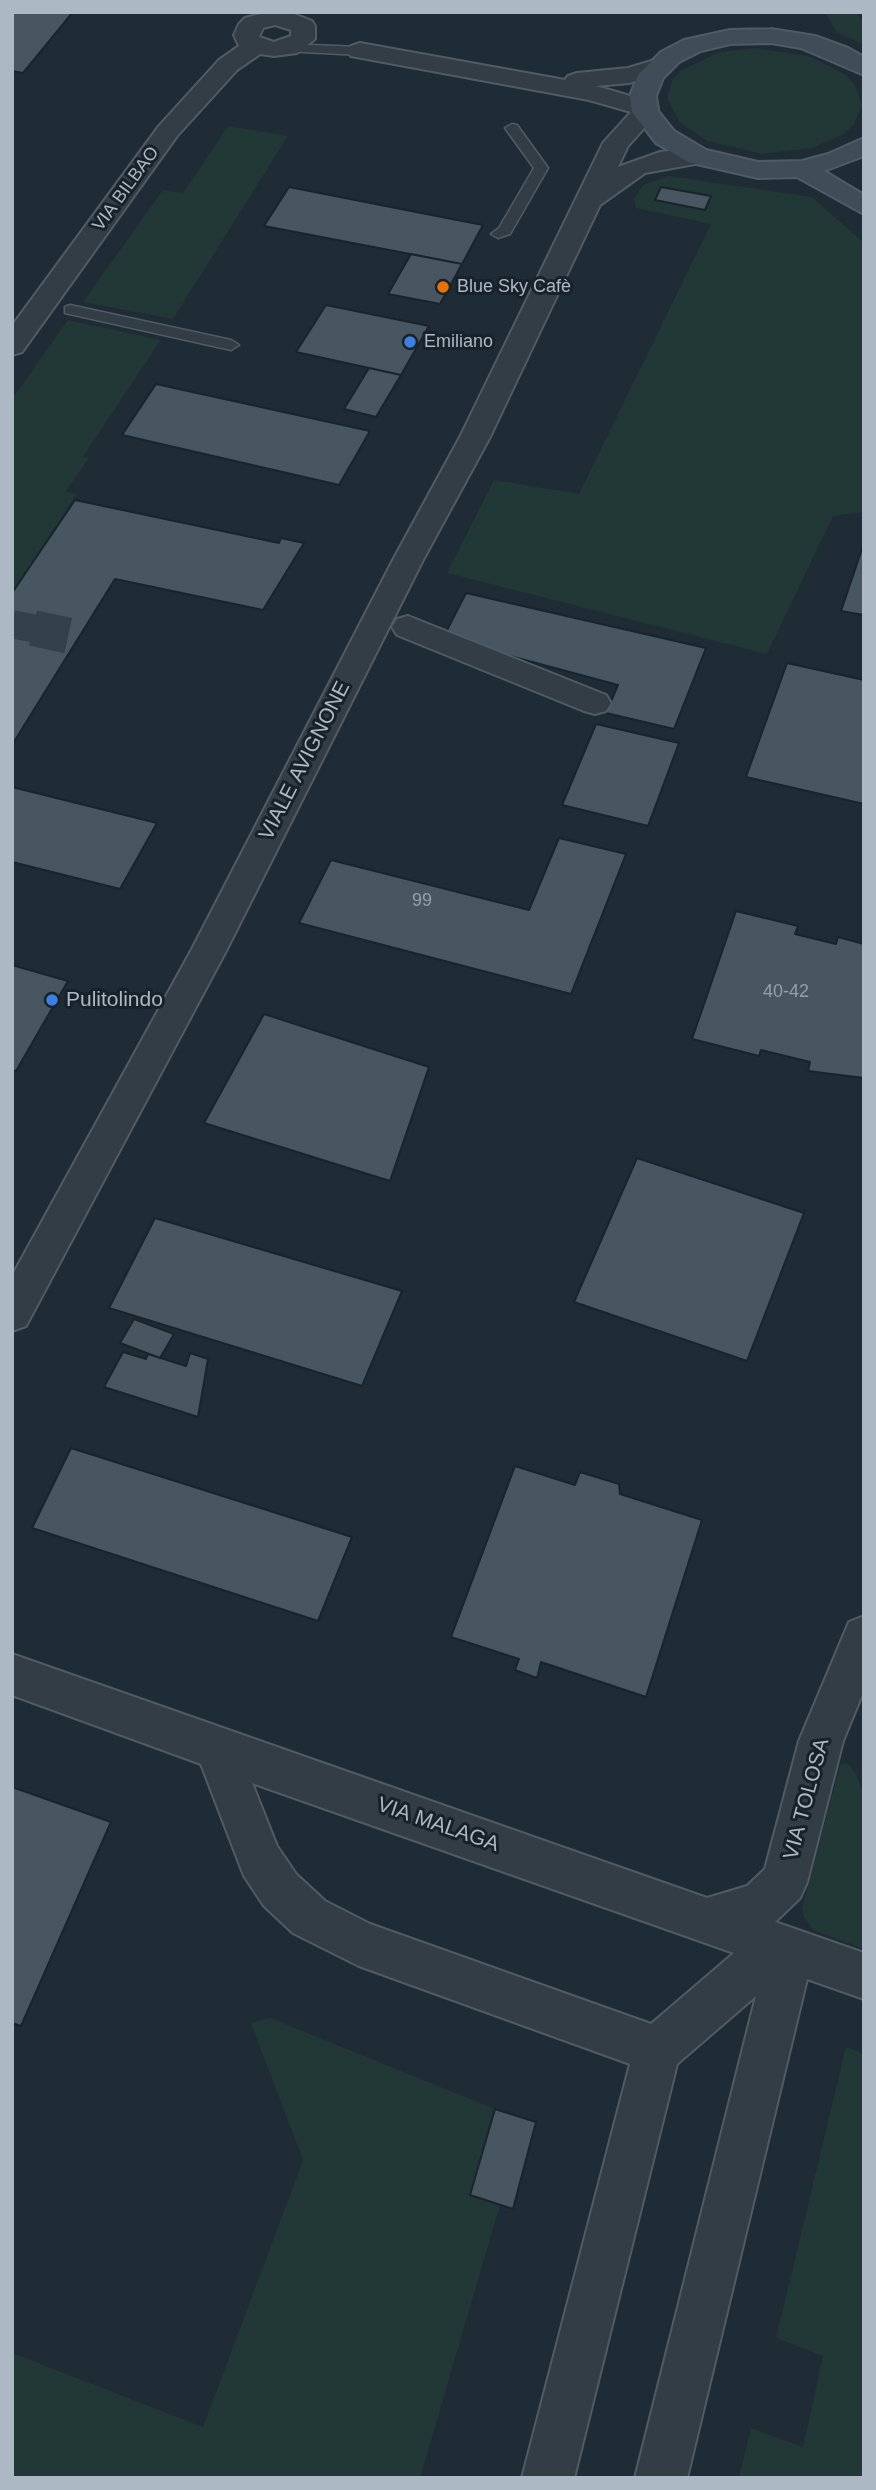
<!DOCTYPE html>
<html>
<head>
<meta charset="utf-8">
<style>
  body { margin:0 }
  #map { position:relative; width:876px; height:2490px; overflow:hidden; background:#1f2b35; font-family:Arial,sans-serif }
  canvas { display:block }
  .frame { position:absolute; inset:0; border:14px solid #acb8c3; pointer-events:none }
</style>
</head>
<body>
<div id="map">
<canvas width="876" height="2490"></canvas>
<div class="frame"></div>
</div>
<script>
const g = document.querySelector('canvas').getContext('2d');
g.lineJoin = 'round';
function paint(path, color) {
  g.fillStyle = color;
  g.fill(path, 'evenodd');
}
function toPath(rows) {
  const path = new Path2D();
  for (const r of rows) {
    path.moveTo(r[0], r[1]);
    for (let i = 2; i < r.length; i += 2) path.lineTo(r[i], r[i + 1]);
  }
  return path;
}
function stroke(path, color, width, dash) {
  g.strokeStyle = color;
  g.lineWidth = width;
  g.lineCap = dash ? 'butt' : 'round';
  g.setLineDash(dash || []);
  g.stroke(path);
}
function drawText(font, color, halo, rows, align = 'center') {
  g.font = font + ' Arial,sans-serif';
  g.lineWidth = 6;
  g.setLineDash([]);
  g.textBaseline = 'middle';
  g.strokeStyle = halo;
  g.fillStyle = color;
  for (const [text, x, y, turn = 0] of rows) {
    g.save();
    g.translate(x, y);
    g.rotate((+turn || 0) * Math.PI / 180);
    g.textAlign = isNaN(turn) ? turn : align;
    if (halo) g.strokeText(text, 0, 0);
    g.fillText(text, 0, 0);
    g.restore();
  }
}
paint(toPath([
  [824,12,855,12,864,23,864,45,837,32],
  [756,48,811,57,846,75,855,85,862,105,854,124,844,134,812,148,762,154,708,141,680,123,667,98,673,79,682,70,720,52],
  [228,126,288,136,173,319,83,302,163,190,183,193],
  [668,176,812,197,864,243,864,512,833,516,767,654,447,573,494,480,579,494,711,224,636,208,634,199,643,185],
  [68,320,161,340,83,457,89,458,66,491,77,494,12,593,12,399],
  [843,1763,849,1764,856,1774,864,1795,864,1949,813,1930,804,1917,802,1908,840,1766],
  [270,2018,495,2109,470,2195,500,2205,420,2478,12,2478,12,2353,203,2427,303,2160,251,2023],
  [846,2047,864,2054,864,2478,739,2478,751,2428,803,2447,823,2356,776,2338]
]), '#223836');
const building = toPath([
  [12,12,73,12,23,73,12,71,12,12],
  [289,187,457,220,483,225,462,264,264,226,289,187],
  [661,187,711,196,705,210,655,200,661,187],
  [411,254,462,264,440,304,388,294,411,254],
  [326,305,429,326,401,375,296,352,326,305],
  [369,368,401,375,376,417,344,409,369,368],
  [156,384,370,431,339,485,122,435,156,384],
  [75,500,279,543,281,538,304,543,263,610,115,579,12,745,12,593,75,500],
  [864,543,864,615,841,611,864,543],
  [466,593,706,648,674,729,606,713,618,685,443,638,466,593],
  [787,663,864,680,864,804,746,777,787,663],
  [596,724,679,743,648,826,562,805,596,724],
  [12,787,157,823,120,889,12,862,12,787],
  [559,838,626,854,571,994,299,923,331,860,529,910,559,838],
  [736,911,798,926,795,934,836,944,838,937,864,944,864,1078,808,1071,810,1062,761,1050,759,1056,692,1039,736,911],
  [12,965,68,981,16,1071,12,1070,12,965],
  [264,1014,429,1067,390,1181,204,1123,264,1014],
  [637,1158,804,1213,747,1361,574,1302,637,1158],
  [155,1218,402,1291,362,1386,109,1308,155,1218],
  [134,1319,174,1334,160,1358,120,1343,134,1319],
  [123,1352,146,1359,148,1354,186,1366,190,1353,208,1359,198,1417,104,1387,123,1352],
  [71,1448,352,1537,318,1621,32,1528,71,1448],
  [515,1466,575,1485,580,1472,619,1484,620,1494,702,1520,646,1697,541,1662,537,1678,515,1670,519,1659,451,1637,515,1466],
  [12,1787,111,1822,21,2026,12,2023,12,1787],
  [495,2109,536,2122,513,2209,470,2195,495,2109]
]);
paint(building, '#475661');
stroke(building, '#1a242c', 2);
stroke(toPath([
  [12,624,41,630]
]), '#34404a', 28, [28, 14]);
stroke(toPath([
  [33,628,79,638]
]), '#34404a', 36, [36, 18]);
const lane = toPath([
  [288,44,360,47,367,51,360,55,283,51,281,48,288,44],
  [512,124,517,125,548,168,510,234,498,238,491,234,499,228,534,168,505,128,512,124],
  [70,305,231,340,239,345,231,350,65,313,65,307,70,305]
]);
const street = toPath([
  [268,12,289,12,312,21,315,26,315,39,297,53,274,56,260,54,237,70,177,136,22,352,12,355,12,326,159,126,219,60,239,46,234,35,239,24,245,18,268,12],
  [275,25,291,30,291,36,274,42,259,37,263,28,275,25],
  [360,43,565,80,568,76,577,73,628,68,658,59,667,62,671,67,667,72,629,83,596,86,654,103,658,108,654,117,628,146,618,167,660,152,697,148,706,150,710,156,706,162,645,173,600,205,490,437,423,560,226,951,26,1326,12,1331,12,1276,192,949,393,560,460,437,603,143,631,112,589,100,351,56,347,51,351,46,360,43],
  [408,616,606,695,611,703,606,711,595,714,584,711,397,635,392,627,397,619,408,616],
  [864,1616,864,1690,843,1741,807,1882,800,1898,775,1922,864,1953,864,1999,807,1979,687,2478,635,2478,756,1996,677,2064,574,2478,522,2478,630,2064,359,1966,293,1933,264,1906,244,1876,201,1764,12,1695,12,1654,707,1898,747,1886,765,1869,799,1741,849,1622,864,1616],
  [252,1783,734,1953,651,2024,370,1924,325,1901,296,1874,277,1846,252,1783]
]);
const secondary = toPath([
  [771,29,815,36,848,48,864,57,864,75,801,48,771,43,730,44,701,51,679,62,663,78,656,96,658,111,674,131,706,150,758,162,802,161,828,154,864,138,864,156,824,171,864,195,864,214,797,177,758,178,688,162,656,143,632,112,630,96,638,75,661,52,684,40,730,30,771,29]
]);
stroke(lane, '#505b64', 3);
stroke(street, '#505b64', 4);
stroke(secondary, '#505b64', 4);
paint(lane, '#323d45');
paint(street, '#323d45');
paint(secondary, '#404d58');
for (const [x, y, r, color] of [
  [443,287,7,"#e8710a"],
  [410,342,7,"#3f7fe0"],
  [52,1000,7,"#3f7fe0"]
]) {
  const dot = new Path2D();
  dot.arc(x, y, r, 0, 2 * Math.PI);
  g.fillStyle = color;
  g.fill(dot);
  stroke(dot, '#18222a', 2.5);
}
drawText('18px', '#acb8c3', '#18222a', [
  ["VIA BILBAO",126,189,-54]
]);
drawText('18px', '#acb8c3', '#18222a', [
  ["Blue Sky Cafè",457,287],
  ["Emiliano",424,342]
], 'left');
drawText('18px', '#93a0aa', null, [
  ["99",422,901],
  ["40-42",786,992]
]);
drawText('21px', '#acb8c3', '#18222a', [
  ["VIALE AVIGNONE",305,761,-63],
  ["VIA TOLOSA",807,1799,-75],
  ["VIA MALAGA",438,1825,19]
]);
drawText('21px', '#acb8c3', '#18222a', [
  ["Pulitolindo",66,1000]
], 'left');
</script>
</body>
</html>
